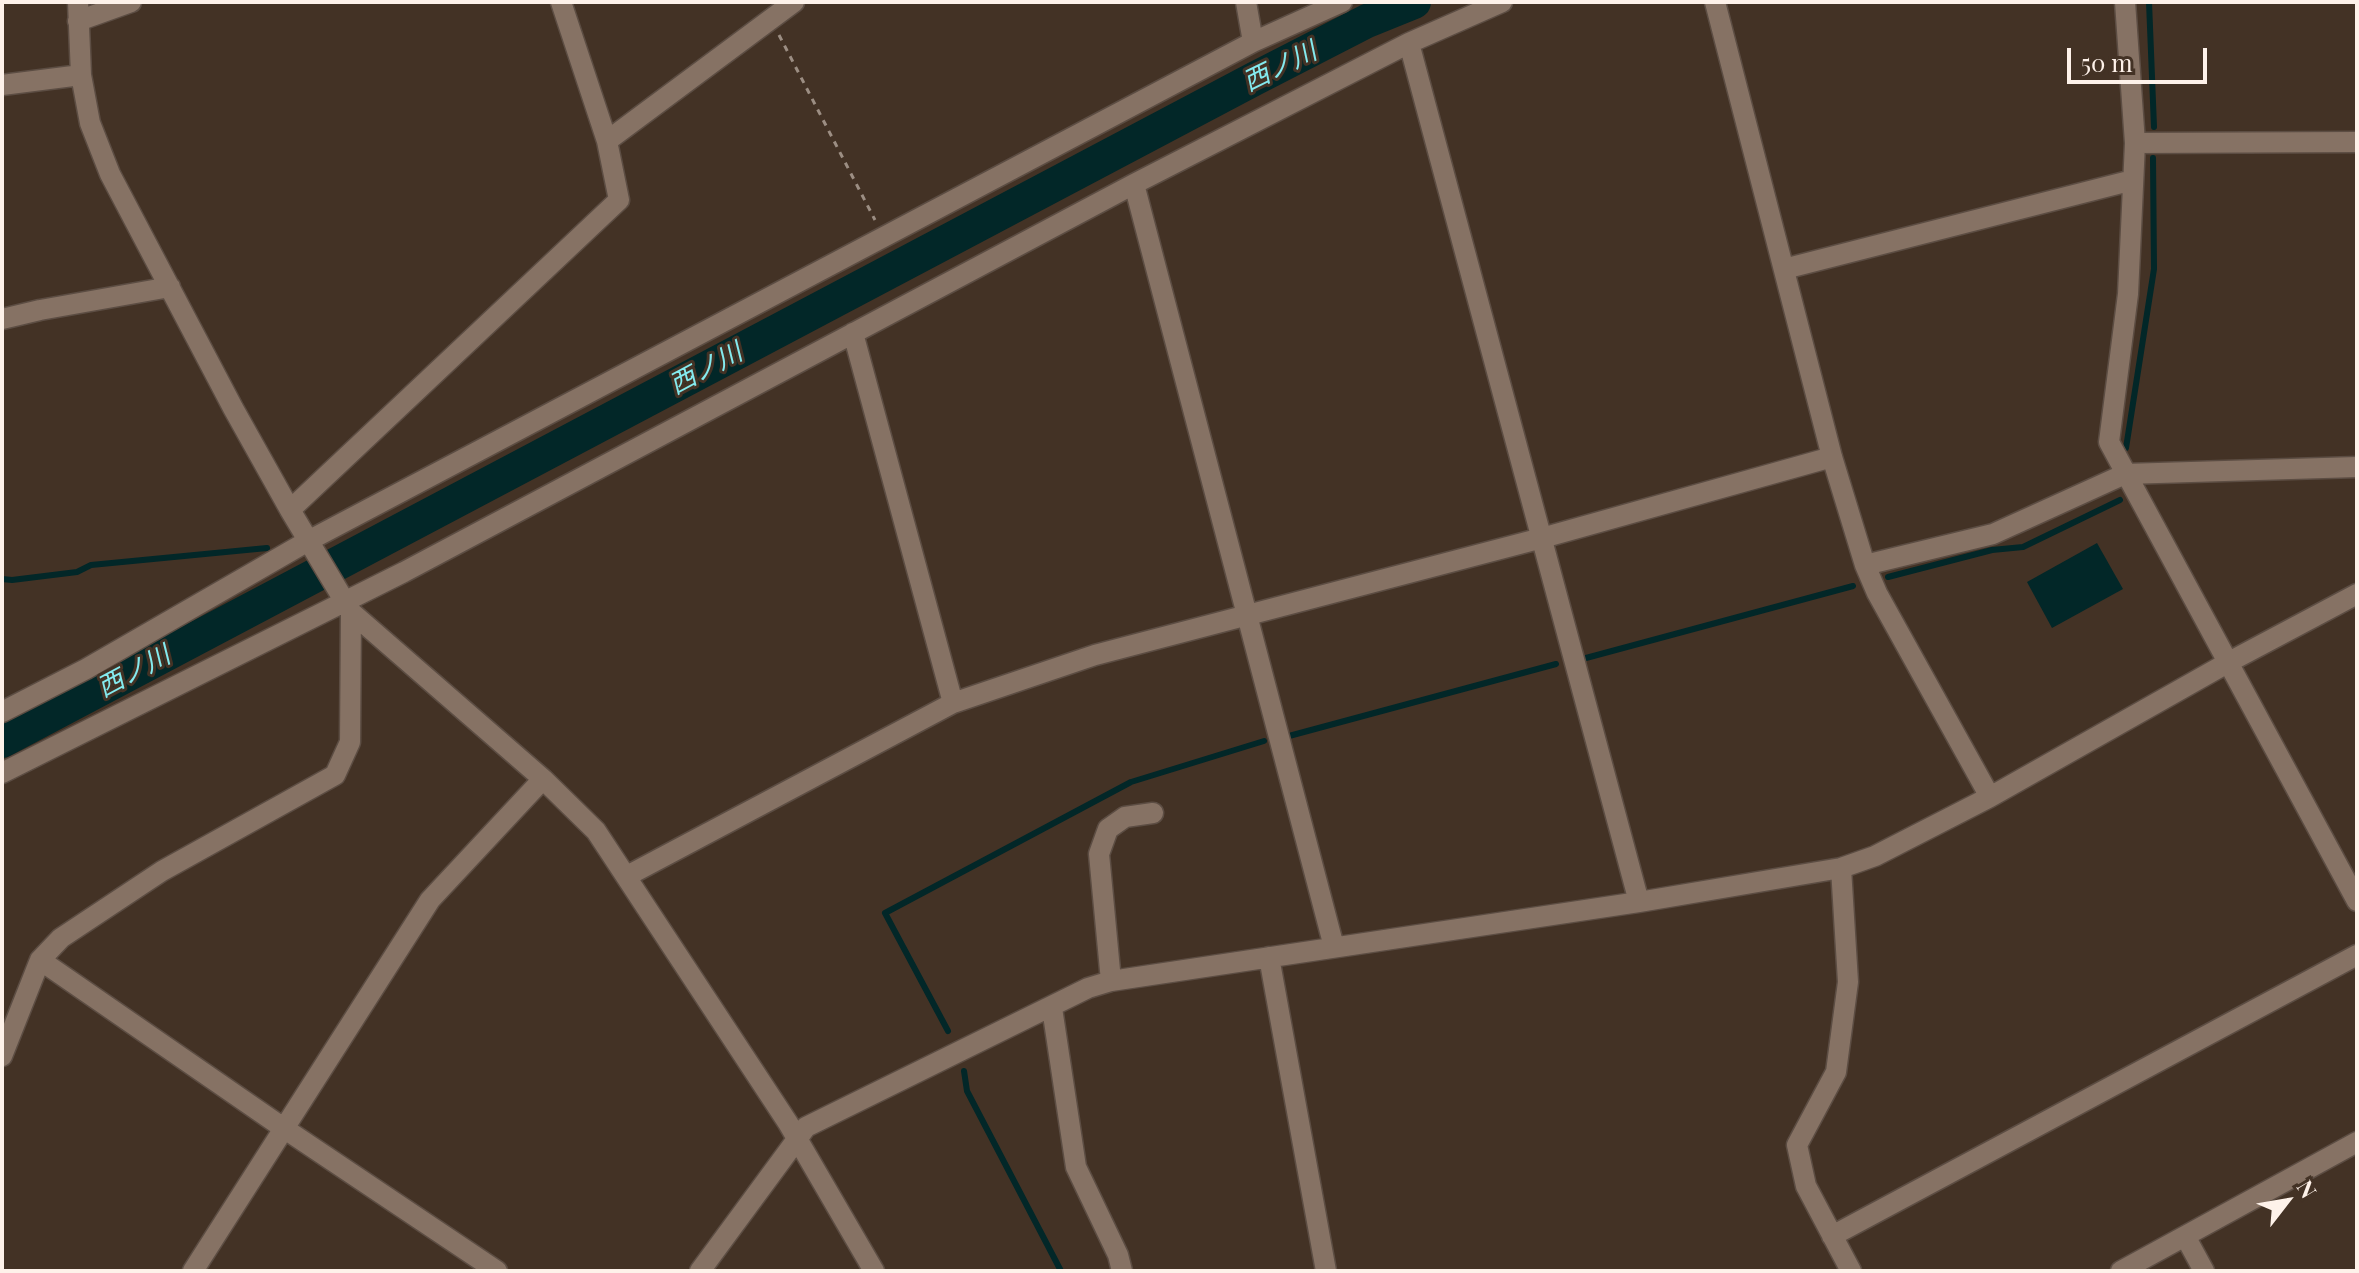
<!DOCTYPE html>
<html>
<head>
<meta charset="utf-8">
<style>
  body { margin:0 }
  #map { position:relative; width:2359px; height:1273px; overflow:hidden; background:#433225; font-family:"Playfair Display",serif }
  canvas { display:block }
  .frame { position:absolute; inset:0; border:4px solid #fef2ea; pointer-events:none }
  .north { position:absolute; left:2247px; top:1161px; width:80px; height:80px; -webkit-text-stroke:6px #433225; paint-order:stroke; rotate:59deg; font-size:22px; font-weight:700; line-height:32px; text-align:center; color:#fef2ea }
  .north::after { content:''; display:block; margin:auto; width:28px; height:36px; background:#fef2ea; clip-path:polygon(50% 0,100% 100%,50% 72%,0 100%) }
  .scale { position:absolute; left:2067px; top:48px; width:140px; height:36px; box-sizing:border-box; border:4px solid #fef2ea; border-top:0; padding-left:10px; font-size:24px; line-height:28px; white-space:nowrap; color:#fef2ea; -webkit-text-stroke:6px #433225; paint-order:stroke }
</style>
</head>
<body>
<div id="map">
<canvas width="2359" height="1273"></canvas>
<div class="frame"></div>
<div class="north">N</div>
<div class="scale">50 m</div>
</div>
<script>
const g = document.querySelector('canvas').getContext('2d');
g.lineJoin = 'round';
function paint(path, color) {
  g.fillStyle = color;
  g.fill(path, 'evenodd');
}
function toPath(rows) {
  const path = new Path2D();
  for (const r of rows) {
    path.moveTo(r[0], r[1]);
    for (let i = 2; i < r.length; i += 2) path.lineTo(r[i], r[i + 1]);
  }
  return path;
}
function stroke(path, color, width, dash) {
  g.strokeStyle = color;
  g.lineWidth = width;
  g.lineCap = dash ? 'butt' : 'round';
  g.setLineDash(dash || []);
  g.stroke(path);
}
function drawText(font, color, halo, rows, align = 'center') {
  g.font = font + ' "Playfair Display","Noto Sans JP",serif';
  g.lineWidth = 6;
  g.setLineDash([]);
  g.textBaseline = 'middle';
  g.strokeStyle = halo;
  g.fillStyle = color;
  for (const [text, x, y, turn = 0] of rows) {
    g.save();
    g.translate(x, y);
    g.rotate((+turn || 0) * Math.PI / 180);
    g.textAlign = isNaN(turn) ? turn : align;
    if (halo) g.strokeText(text, 0, 0);
    g.fillText(text, 0, 0);
    g.restore();
  }
}
paint(toPath([
  [2097,543,2123,589,2052,628,2027,582]
]), '#022728');
stroke(toPath([
  [2149,2,2154,127],
  [2126,448,2154,269,2153,158],
  [1888,577,1992,550,2023,547,2120,500],
  [2,579,12,580,77,572,91,565,267,548],
  [1586,658,1853,586],
  [1289,736,1556,664],
  [948,1031,885,913,1131,782,1264,741],
  [964,1071,967,1091,1061,1271]
]), '#022728', 6);
stroke(toPath([
  [2,741,1254,79,1367,21,1414,2]
]), '#022728', 34);
const minor = toPath([
  [78,2,81,75,90,123,110,174,233,408,290,510,351,612,543,779,596,831,788,1123,874,1271],
  [1246,2,1253,42],
  [1715,2,1832,457,1865,565,1877,593,1990,797],
  [2125,2,2135,143,2128,294,2109,442,2357,901],
  [78,21,131,2],
  [1409,43,1639,902],
  [2,85,81,75],
  [607,141,794,2],
  [2135,143,2357,142],
  [1134,184,1334,947],
  [1784,269,2133,180],
  [2,319,40,310,170,287],
  [853,333,953,703],
  [290,510,619,200,607,141,561,2],
  [1865,565,1993,534,2125,474,2357,467],
  [2,712,86,669,308,541,1253,42,1342,2],
  [2,773,404,572,1134,184,1409,43,1502,2],
  [1841,868,1848,982,1836,1072,1797,1145,1806,1186,1851,1271],
  [627,876,953,703,1095,655,1542,538,1832,457],
  [1269,957,1326,1271],
  [40,960,282,1127,497,1271],
  [1111,981,1099,854,1108,829,1125,817,1153,813],
  [1052,1008,1076,1167,1118,1255,1122,1271],
  [2,1056,40,960,61,938,162,871,335,775,350,742,351,612],
  [1832,1236,2357,955],
  [2185,1236,2204,1271],
  [193,1271,430,900,543,779],
  [700,1271,806,1127,1088,988,1111,981,1639,902,1841,868,1875,856,1990,797,2229,662,2357,594],
  [2121,1271,2357,1142]
]);
stroke(minor, '#5c4d43', 23);
stroke(toPath([
  [779,35,875,220]
]), '#9c8e83', 3, [6, 6]);
stroke(minor, '#867264', 20);
drawText('italic 26px', '#84ebef', '#433225', [
  ["西ノ川",1280,67,-26],
  ["西ノ川",706,369,-28],
  ["西ノ川",134,672,-28]
]);
</script>
</body>
</html>
